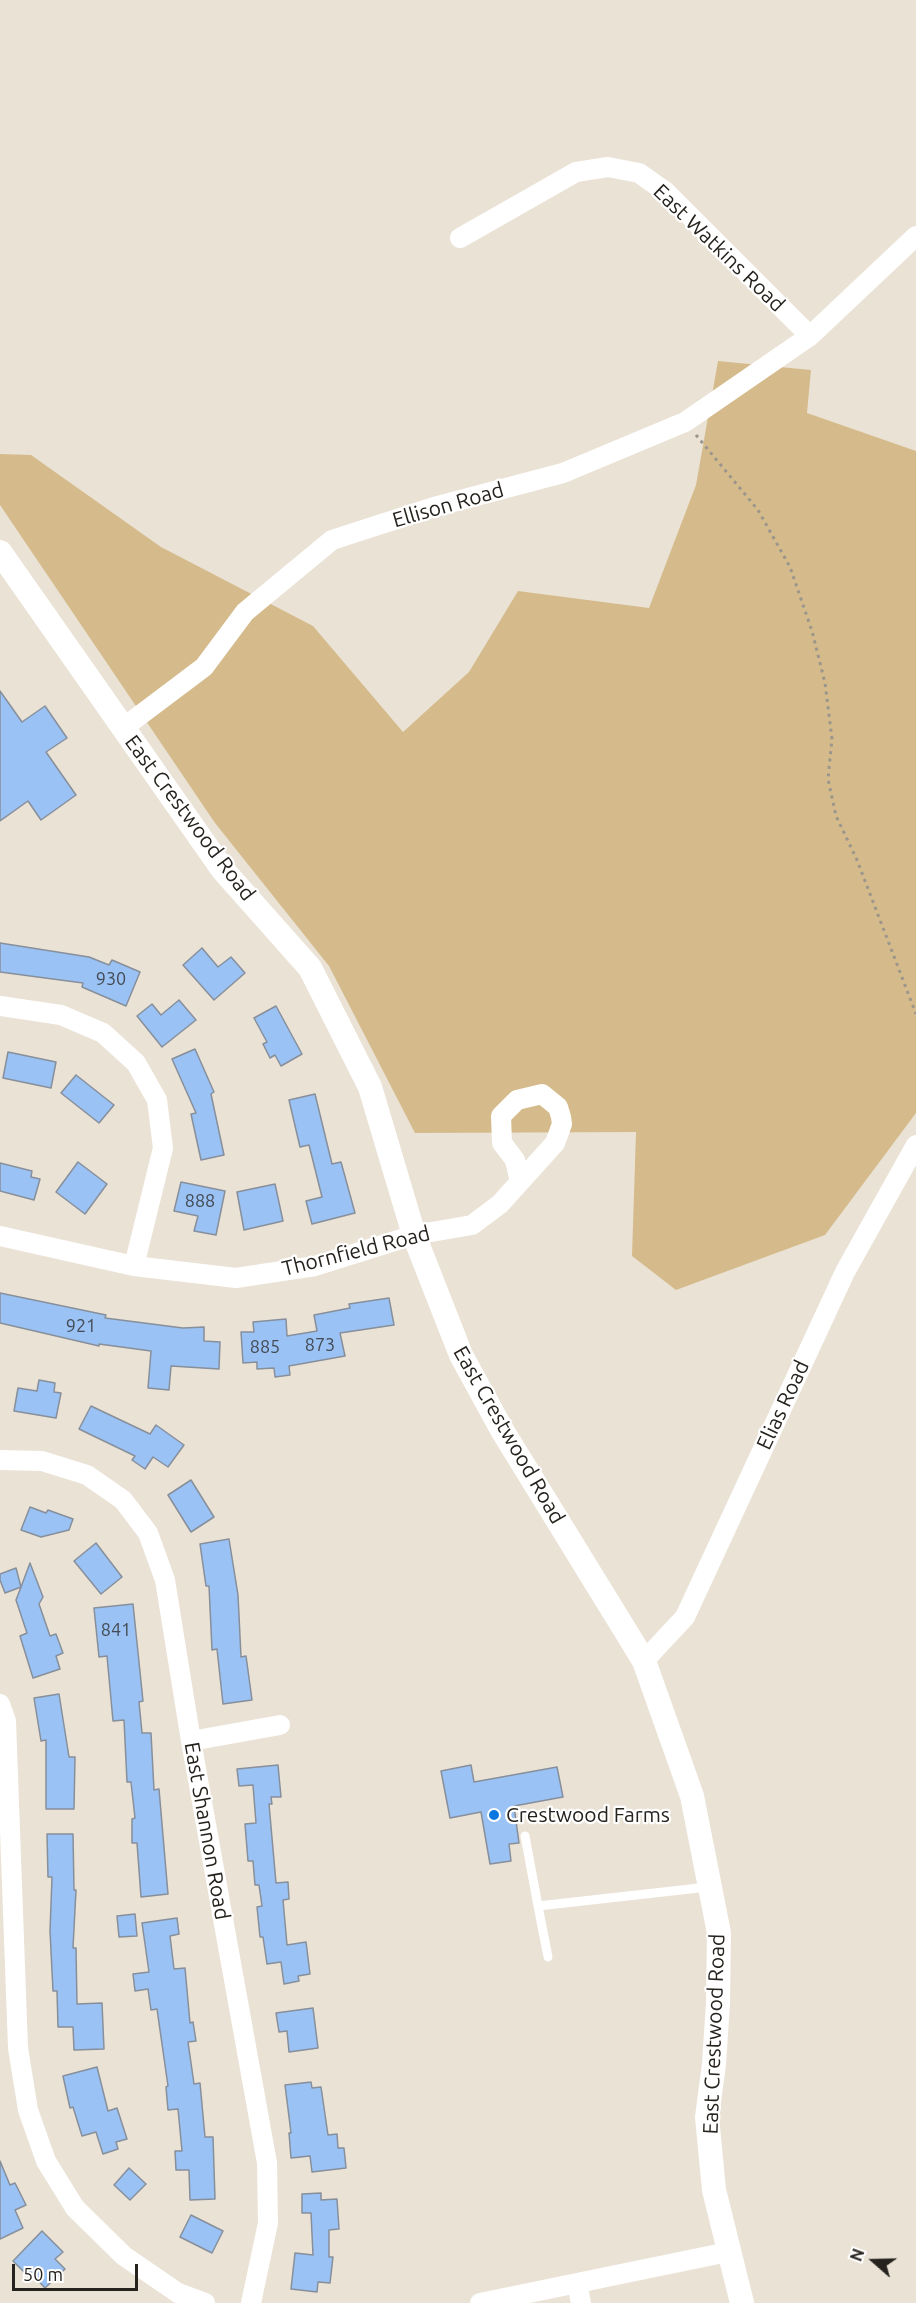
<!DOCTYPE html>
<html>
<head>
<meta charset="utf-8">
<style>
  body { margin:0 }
  #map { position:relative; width:916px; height:2303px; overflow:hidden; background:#eae2d5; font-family:Ubuntu,sans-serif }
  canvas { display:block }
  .north { position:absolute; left:844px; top:2231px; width:60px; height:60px; -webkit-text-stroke:4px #fff; paint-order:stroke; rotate:290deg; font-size:16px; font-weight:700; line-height:24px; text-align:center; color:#26231e }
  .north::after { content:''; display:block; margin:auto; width:21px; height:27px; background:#26231e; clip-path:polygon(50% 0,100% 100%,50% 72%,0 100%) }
  .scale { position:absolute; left:12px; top:2264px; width:126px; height:27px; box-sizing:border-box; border:3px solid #26231e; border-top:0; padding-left:8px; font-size:18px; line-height:21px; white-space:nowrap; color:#26231e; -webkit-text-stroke:4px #fff; paint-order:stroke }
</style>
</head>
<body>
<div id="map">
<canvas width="916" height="2303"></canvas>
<div class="north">N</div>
<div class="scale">50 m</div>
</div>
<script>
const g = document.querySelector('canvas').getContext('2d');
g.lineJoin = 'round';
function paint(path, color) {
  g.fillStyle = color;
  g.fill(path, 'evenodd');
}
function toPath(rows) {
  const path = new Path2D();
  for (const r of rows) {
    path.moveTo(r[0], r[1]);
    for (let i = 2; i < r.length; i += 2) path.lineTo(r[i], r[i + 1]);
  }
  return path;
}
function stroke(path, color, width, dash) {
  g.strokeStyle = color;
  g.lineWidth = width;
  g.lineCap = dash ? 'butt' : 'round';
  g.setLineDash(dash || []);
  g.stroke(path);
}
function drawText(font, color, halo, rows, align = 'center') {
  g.font = font + ' Ubuntu,sans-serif';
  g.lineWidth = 4.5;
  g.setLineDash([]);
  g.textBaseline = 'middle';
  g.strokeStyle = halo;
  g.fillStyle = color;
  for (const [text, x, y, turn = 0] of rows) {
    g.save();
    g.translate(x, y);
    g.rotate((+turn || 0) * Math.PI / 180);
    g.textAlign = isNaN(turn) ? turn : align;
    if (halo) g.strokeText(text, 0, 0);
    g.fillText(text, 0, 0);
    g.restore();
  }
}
paint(toPath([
  [718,361,811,370,807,413,916,451,916,1113,825,1235,676,1290,632,1256,636,1132,415,1133,329,966,215,823,0,505,0,454,31,455,161,547,313,626,403,732,469,672,518,591,649,608,696,485]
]), '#d5bb8b');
const building = toPath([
  [0,691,22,722,45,706,67,738,46,752,76,795,41,820,28,801,0,821,0,691],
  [0,943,89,957,109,965,112,960,140,972,126,1006,82,987,83,983,0,972,0,943],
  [202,948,218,967,231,957,245,973,214,1000,183,965,202,948],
  [179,1000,196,1020,162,1047,137,1016,152,1004,161,1015,179,1000],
  [276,1006,302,1054,281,1066,275,1055,270,1058,263,1044,267,1042,254,1018,276,1006],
  [195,1049,214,1092,211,1094,224,1155,201,1160,191,1114,196,1113,172,1059,195,1049],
  [8,1052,56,1062,51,1088,3,1078,8,1052],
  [76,1075,114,1105,99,1123,61,1093,76,1075],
  [315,1094,332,1164,341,1162,355,1213,312,1224,306,1201,322,1197,309,1145,300,1147,289,1100,315,1094],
  [78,1162,107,1184,85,1214,56,1192,78,1162],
  [0,1163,32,1171,31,1177,40,1179,34,1200,0,1191,0,1163],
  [181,1182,225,1191,216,1235,194,1231,198,1216,174,1211,181,1182],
  [275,1184,283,1221,244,1230,237,1192,275,1184],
  [0,1293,106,1315,105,1318,183,1328,204,1327,204,1341,220,1342,219,1369,171,1366,169,1390,148,1388,151,1351,99,1344,99,1346,0,1323,0,1293],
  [389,1298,394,1325,340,1333,345,1356,289,1366,290,1375,275,1377,274,1368,257,1369,257,1362,243,1363,241,1332,254,1332,253,1322,286,1319,287,1336,317,1331,314,1315,350,1308,349,1304,389,1298],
  [39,1380,55,1383,54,1392,61,1393,56,1418,14,1411,18,1388,37,1391,39,1380],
  [91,1406,150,1434,156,1425,184,1445,168,1467,153,1457,145,1469,132,1460,135,1456,79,1429,91,1406],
  [191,1480,214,1517,191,1532,168,1495,191,1480],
  [30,1507,46,1513,48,1510,73,1519,69,1530,41,1537,21,1530,30,1507],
  [229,1539,238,1595,241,1657,246,1656,252,1700,223,1704,217,1649,212,1650,209,1586,206,1586,200,1544,229,1539],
  [96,1543,122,1577,101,1594,74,1561,96,1543],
  [30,1563,43,1597,39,1604,50,1636,56,1634,63,1653,56,1656,60,1669,33,1678,20,1636,27,1633,16,1600,21,1587,5,1593,0,1580,0,1574,16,1568,21,1587,30,1563],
  [133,1604,143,1701,139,1702,142,1733,151,1733,154,1790,159,1789,168,1894,141,1897,137,1843,132,1843,132,1819,135,1818,131,1782,127,1782,124,1720,113,1721,107,1656,99,1657,94,1608,133,1604],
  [59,1694,69,1757,75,1757,74,1809,46,1809,46,1740,41,1741,34,1698,59,1694],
  [278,1765,281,1797,271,1797,272,1804,269,1804,276,1883,288,1882,289,1899,283,1900,287,1945,306,1942,310,1974,298,1976,299,1981,284,1984,281,1962,267,1964,263,1937,260,1937,257,1907,262,1906,259,1885,255,1885,253,1861,248,1861,245,1824,256,1823,253,1785,239,1786,237,1769,278,1765],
  [471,1765,474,1782,557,1767,563,1797,514,1806,519,1843,509,1844,511,1861,490,1864,481,1812,450,1818,441,1771,471,1765],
  [47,1834,73,1834,74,1890,76,1890,73,1948,76,1948,77,2004,102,2003,104,2049,74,2050,73,2027,58,2027,57,1991,53,1991,50,1931,52,1877,48,1877,47,1834],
  [135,1914,137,1936,119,1937,117,1916,135,1914],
  [177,1918,179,1934,170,1936,174,1969,185,1968,190,2023,193,2022,196,2041,188,2042,194,2084,200,2083,205,2137,213,2137,215,2199,190,2200,189,2170,176,2170,175,2151,182,2151,178,2109,168,2110,166,2087,168,2086,157,2009,151,2010,148,1989,135,1991,133,1974,149,1972,142,1923,177,1918],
  [313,2008,318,2048,289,2052,287,2031,279,2032,276,2013,313,2008],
  [97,2067,108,2111,117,2108,127,2139,116,2142,118,2149,103,2154,96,2132,82,2136,73,2107,70,2108,63,2076,97,2067],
  [311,2082,312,2088,321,2087,328,2135,337,2134,338,2148,344,2148,346,2168,312,2172,310,2156,291,2158,289,2133,291,2133,285,2085,311,2082],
  [0,2161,10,2185,15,2183,26,2205,15,2210,23,2228,0,2239,0,2161],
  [129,2168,146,2184,130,2200,114,2185,129,2168],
  [321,2193,321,2200,337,2199,339,2229,329,2230,329,2257,333,2257,330,2283,318,2282,317,2292,291,2289,295,2253,313,2255,311,2213,302,2213,302,2194,321,2193],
  [191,2215,223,2231,212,2253,180,2237,191,2215],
  [42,2231,63,2252,55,2259,65,2269,45,2288,28,2270,25,2273,13,2261,42,2231]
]);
paint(building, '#9ac2f4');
stroke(building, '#878f9b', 1.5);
stroke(toPath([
  [696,435,758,510,790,567,812,631,825,683,832,739,828,779,836,816,857,860,916,1014]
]), '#9b958b', 3, [3, 4.5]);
stroke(toPath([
  [525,1836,538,1906],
  [548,1957,538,1906,708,1887]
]), '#fff', 9);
stroke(toPath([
  [460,238,576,172,608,167,639,173,666,192,810,336,916,236],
  [123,728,204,667,245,612,332,540,434,507,563,473,685,422,810,336],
  [0,1006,61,1015,103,1033,136,1063,157,1100,163,1148,134,1266],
  [0,1236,134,1266,236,1278,315,1266,414,1235,472,1225,500,1204,555,1143,562,1124,561,1117,558,1107,542,1094,517,1100,501,1116,502,1143,515,1160,520,1182],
  [0,1460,42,1461,87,1475,123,1500,148,1533,165,1580,191,1741,267,2163,268,2223,251,2303],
  [644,1661,685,1617,845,1272,916,1145],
  [0,1704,6,1721,18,2048,28,2110,46,2161,75,2208,124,2256,178,2293,205,2303],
  [191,1741,280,1725],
  [577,2283,581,2303],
  [480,2303,728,2252]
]), '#fff', 20);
stroke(toPath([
  [0,552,223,870,310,968,370,1087,414,1235,461,1355,502,1430,644,1661,692,1796,719,1933,718,2003,714,2064,707,2117,714,2190,742,2303]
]), '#fff', 24);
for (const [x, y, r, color] of [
  [494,1815,6,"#0977df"]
]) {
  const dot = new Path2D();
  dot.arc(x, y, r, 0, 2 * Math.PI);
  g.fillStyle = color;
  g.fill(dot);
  stroke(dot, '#fff', 2);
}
drawText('18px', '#434b54', null, [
  ["930",111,979],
  ["888",200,1201],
  ["921",81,1326],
  ["873",320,1345],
  ["885",265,1347],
  ["841",116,1630]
]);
drawText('21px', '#26231e', '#fff', [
  ["East Watkins Road",719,248,44],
  ["Ellison Road",448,505,-16],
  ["East Crestwood Road",190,818,53],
  ["Thornfield Road",356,1251,-14],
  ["Elias Road",783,1405,-65],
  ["East Crestwood Road",509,1435,60],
  ["East Shannon Road",207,1831,80],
  ["East Crestwood Road",714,2034,-88]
]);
drawText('21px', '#26231e', '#fff', [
  ["Crestwood Farms",506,1815]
], 'left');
</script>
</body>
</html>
